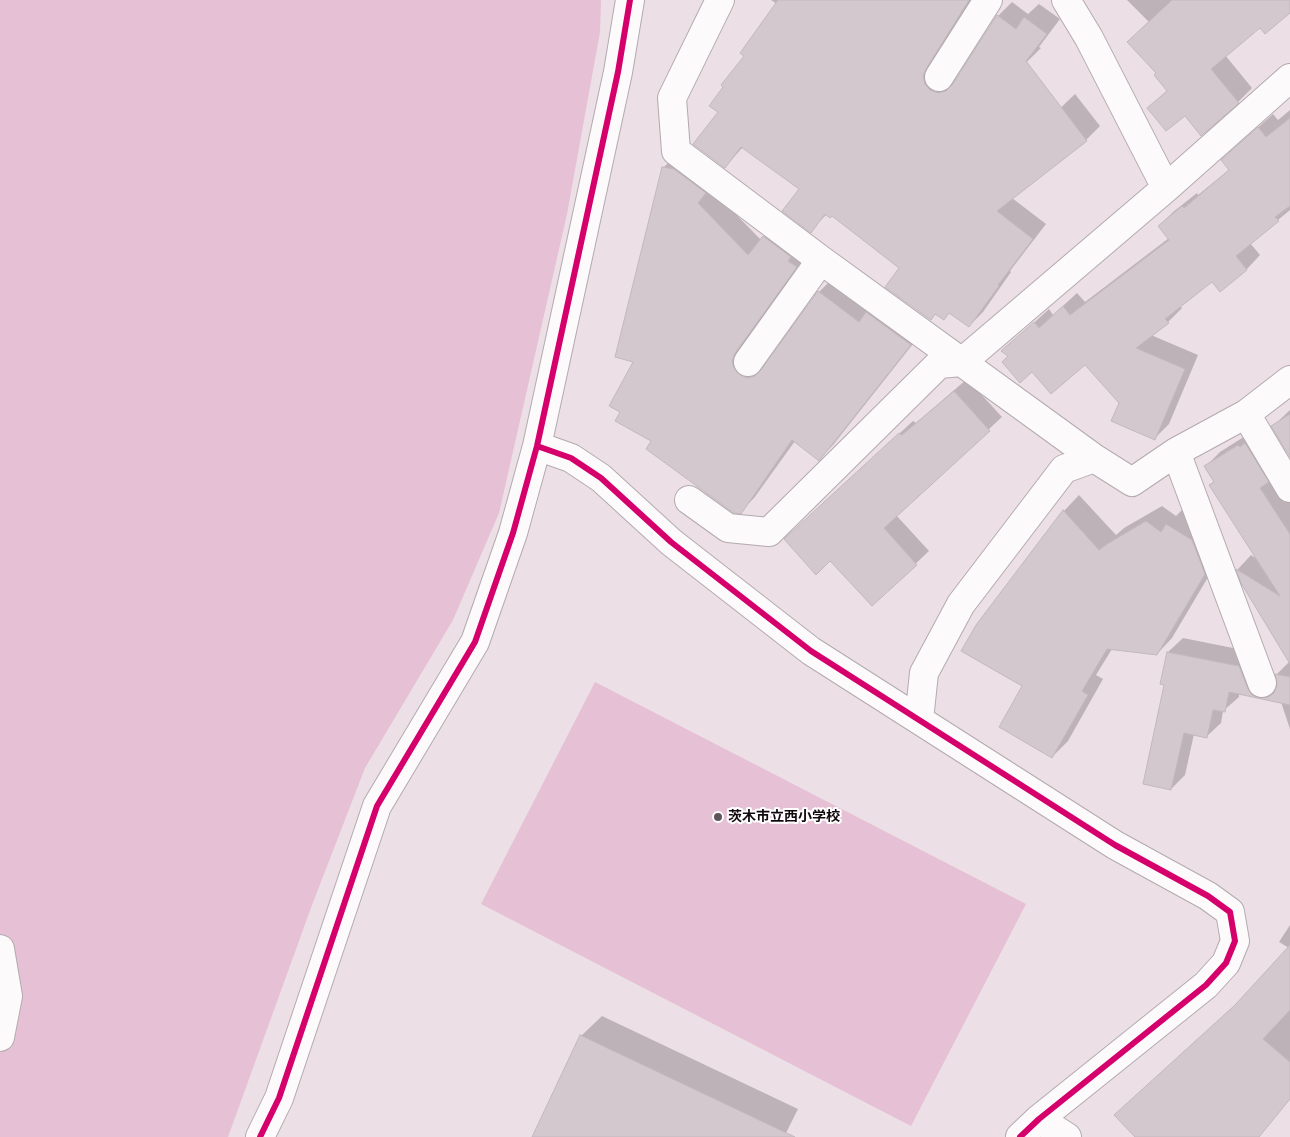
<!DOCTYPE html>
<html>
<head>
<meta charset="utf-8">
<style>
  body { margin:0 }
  canvas { display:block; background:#ecdfe6 }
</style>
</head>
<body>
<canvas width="1290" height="1137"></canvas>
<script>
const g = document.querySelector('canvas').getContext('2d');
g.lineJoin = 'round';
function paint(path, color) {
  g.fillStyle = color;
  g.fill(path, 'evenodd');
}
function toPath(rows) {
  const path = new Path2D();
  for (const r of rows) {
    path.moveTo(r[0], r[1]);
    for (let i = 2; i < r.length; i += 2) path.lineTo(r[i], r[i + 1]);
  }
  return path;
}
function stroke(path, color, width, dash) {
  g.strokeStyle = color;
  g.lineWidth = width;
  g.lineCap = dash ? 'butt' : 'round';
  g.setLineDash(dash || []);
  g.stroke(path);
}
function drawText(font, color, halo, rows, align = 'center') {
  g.font = font + ' Bitter,"Noto Sans JP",serif';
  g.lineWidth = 4;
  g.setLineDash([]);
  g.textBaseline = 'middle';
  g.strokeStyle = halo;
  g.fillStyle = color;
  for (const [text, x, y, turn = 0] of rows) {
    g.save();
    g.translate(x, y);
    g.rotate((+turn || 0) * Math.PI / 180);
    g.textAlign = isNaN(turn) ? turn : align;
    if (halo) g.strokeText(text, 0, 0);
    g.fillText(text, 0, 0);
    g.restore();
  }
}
paint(toPath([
  [0,0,601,0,600,32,567,214,499,513,453,620,365,768,312,905,228,1137,0,1137],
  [595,682,1026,904,911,1126,481,904]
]), '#e6c0d4');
paint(toPath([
  [771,0,973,0,952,79,958,78,998,16,1012,2,1028,14,1039,4,1060,19,1039,47,1041,48,954,134,992,174,1075,94,1100,126,1086,140,1012,198,1046,224,1010,271,1011,272,983,312,969,326,950,312,936,313,931,319,900,268,832,215,827,214,810,231,801,189,743,147,725,167,720,112,746,55,777,4],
  [1127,0,1290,0,1290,11,1260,26,1225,55,1252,88,1238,102,1185,114,1149,108,1168,90,1158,73,1149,22],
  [1290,110,1290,210,1250,243,1260,255,1247,269,1220,290,1212,280,1180,306,1182,308,1168,322,1151,335,1198,355,1169,424,1155,438,1120,402,1086,363,1032,370,1003,351,1049,309,1053,315,1077,293,1085,302,1169,238,1159,226,1173,212,1197,193,1198,195,1230,169,1237,146,1273,114,1278,120],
  [677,154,761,240,778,223,809,253,761,364,768,363,819,292,833,278,924,330,833,445,819,459,795,441,754,498,740,512,653,441,635,362,663,168],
  [967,379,1002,417,896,515,929,551,872,605,799,526,913,421,916,423],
  [1290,410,1290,455,1273,426],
  [1253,431,1290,498,1290,729,1281,702,1239,693,1239,697,1223,711,1221,723,1206,737,1194,734,1185,775,1171,789,1165,684,1168,652,1183,638,1253,652,1274,684,1278,684,1277,674,1290,661,1242,582,1238,569,1251,555,1257,559,1210,485,1215,480,1205,467,1220,452],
  [1079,495,1116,535,1124,528,1162,506,1176,516,1183,509,1220,557,1172,638,1157,654,1112,649,1096,675,1103,679,1068,741,1052,757,1024,686,977,626,1064,511],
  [1290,925,1290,1097,1246,1137,1157,1137,1127,1104,1243,998,1289,948,1279,942],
  [602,1016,798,1109,784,1137,533,1137,581,1036]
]), '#0003');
const building = toPath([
  [778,0,969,0,926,69,923,76,925,84,930,90,938,93,946,91,952,85,997,15,1016,29,1024,17,1047,34,1026,61,1087,141,997,211,1033,239,998,285,999,286,969,327,949,313,944,320,935,314,931,320,885,287,899,268,832,216,830,218,825,214,811,233,782,211,799,189,741,147,725,168,693,144,718,112,709,106,723,87,721,85,744,56,740,53,778,0],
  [1172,0,1290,0,1290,13,1265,34,1260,28,1211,69,1239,103,1201,136,1185,116,1166,131,1147,108,1167,91,1154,75,1156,73,1127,42,1172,0],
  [1290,118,1290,206,1275,217,1279,221,1236,256,1247,270,1220,292,1212,282,1165,319,1169,323,1136,348,1185,369,1155,440,1111,421,1119,403,1085,365,1051,394,1032,372,1020,383,1002,362,1008,356,1001,351,1034,322,1039,328,1063,306,1070,315,1169,240,1158,226,1182,206,1184,208,1229,170,1221,160,1258,127,1266,137,1290,118],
  [662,167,674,169,706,193,698,203,748,255,763,236,791,257,788,261,797,267,735,353,732,361,734,368,739,374,747,378,755,376,760,371,818,291,859,322,866,312,911,345,819,461,792,440,741,514,734,513,646,449,651,441,615,421,620,412,609,406,633,362,615,357,662,167],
  [954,391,990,431,884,528,917,565,872,606,830,561,816,575,784,539,899,433,902,435,954,391],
  [1290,414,1290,457,1271,426,1290,414],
  [1245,443,1269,482,1260,488,1290,534,1290,664,1241,583,1236,569,1280,596,1209,485,1214,482,1204,466,1238,445,1240,447,1245,443],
  [1063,510,1099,550,1107,544,1146,521,1161,532,1166,524,1192,540,1205,574,1157,655,1107,649,1082,691,1088,695,1052,758,999,727,1022,686,961,651,976,625,1063,510],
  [1167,652,1239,666,1248,689,1252,695,1259,698,1268,697,1274,693,1277,685,1275,674,1290,677,1290,705,1229,692,1225,712,1213,710,1207,738,1184,733,1171,790,1143,784,1164,685,1160,684,1167,652],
  [1290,945,1290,1010,1263,1039,1290,1062,1290,1099,1259,1137,1135,1137,1114,1115,1235,1005,1290,945],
  [580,1035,795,1137,532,1137,580,1035]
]);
paint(building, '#d3c8ce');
stroke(building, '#c2b8be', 1);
const minor = toPath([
  [720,0,672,98,676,151,821,260,1094,458,1132,482,1176,452,1246,414,1290,380],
  [1066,0,1089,38,1166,188],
  [939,77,988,0],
  [748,362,821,260],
  [1246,414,1290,488],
  [537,446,571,458,601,478,671,542,811,651,1115,845,1208,896,1230,912,1235,941,1226,963,1206,985,1039,1119,1020,1137],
  [1176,452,1262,683],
  [689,500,728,528,769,532,939,364,962,362,1166,188,1290,78],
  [919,720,924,673,961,604,1064,469,1094,458],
  [0,949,8,996,0,1037],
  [1039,1119,1067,1137],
  [260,1137,279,1098,377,806,475,642,513,533,537,446,618,72,630,0]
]);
stroke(minor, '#b3aaaf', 30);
stroke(minor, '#fcfafb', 28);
stroke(toPath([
  [537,446,571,458,601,478,671,542,811,651,1115,845,1208,896,1230,912,1235,941,1226,963,1206,985,1039,1119,1020,1137],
  [260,1137,279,1098,377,806,475,642,513,533,537,446,618,72,630,0]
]), '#d6006c', 6);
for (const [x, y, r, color] of [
  [718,817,5,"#5e5459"]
]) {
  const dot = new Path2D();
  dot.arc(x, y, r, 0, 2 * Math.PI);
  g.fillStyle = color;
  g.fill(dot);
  stroke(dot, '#fff', 2);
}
drawText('bold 14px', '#11090d', '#fff', [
  ["茨木市立西小学校",728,817]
], 'left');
</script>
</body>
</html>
